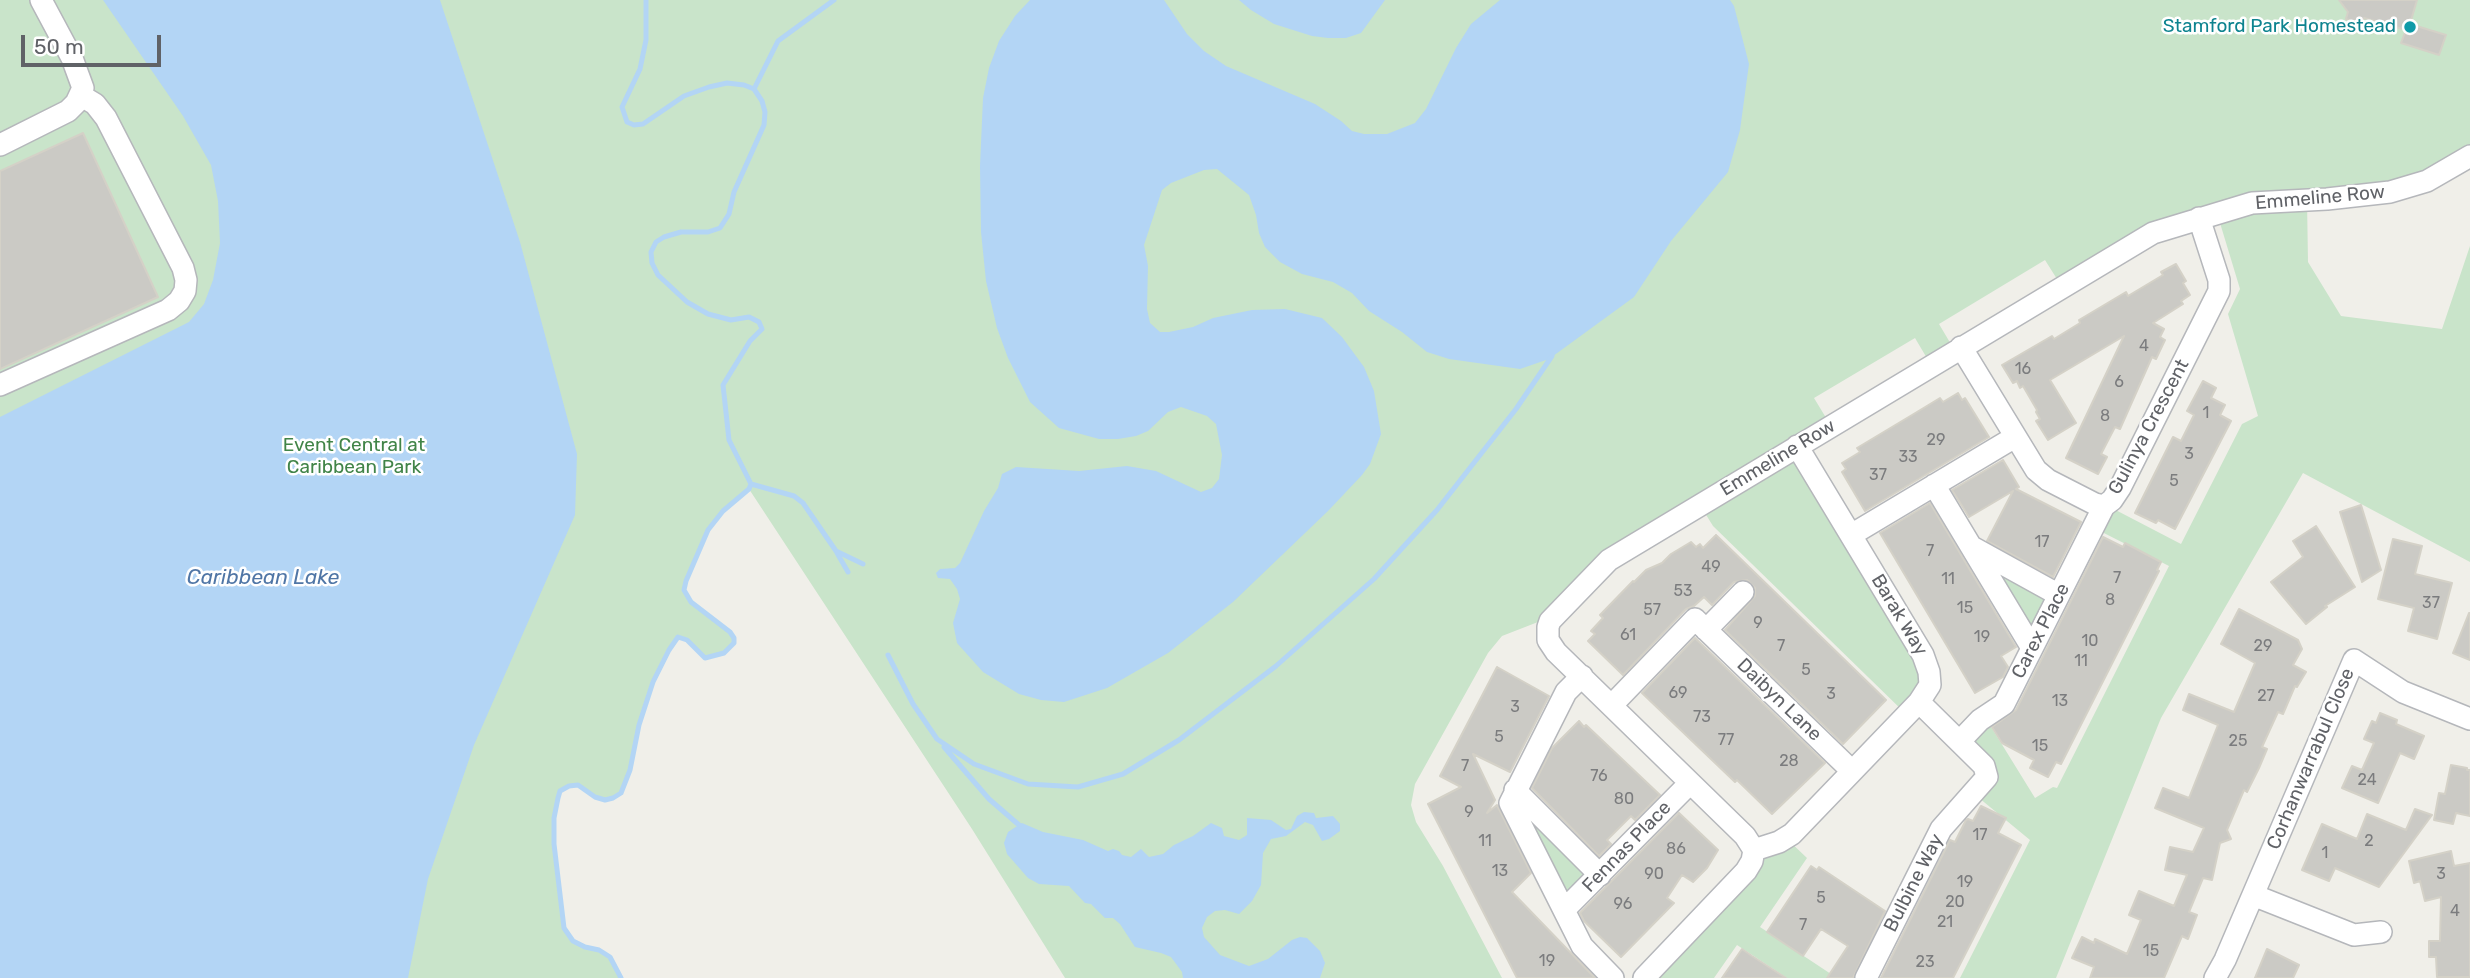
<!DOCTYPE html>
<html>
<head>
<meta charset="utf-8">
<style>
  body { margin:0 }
  #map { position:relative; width:2470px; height:978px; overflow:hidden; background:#f0efe9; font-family:Rubik,sans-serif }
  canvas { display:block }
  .scale { position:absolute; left:21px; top:35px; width:140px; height:32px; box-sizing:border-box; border:4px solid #606267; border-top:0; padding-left:9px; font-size:21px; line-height:24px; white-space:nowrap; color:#606267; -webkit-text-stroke:5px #fff; paint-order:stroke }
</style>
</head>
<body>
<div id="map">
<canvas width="2470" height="978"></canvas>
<div class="scale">50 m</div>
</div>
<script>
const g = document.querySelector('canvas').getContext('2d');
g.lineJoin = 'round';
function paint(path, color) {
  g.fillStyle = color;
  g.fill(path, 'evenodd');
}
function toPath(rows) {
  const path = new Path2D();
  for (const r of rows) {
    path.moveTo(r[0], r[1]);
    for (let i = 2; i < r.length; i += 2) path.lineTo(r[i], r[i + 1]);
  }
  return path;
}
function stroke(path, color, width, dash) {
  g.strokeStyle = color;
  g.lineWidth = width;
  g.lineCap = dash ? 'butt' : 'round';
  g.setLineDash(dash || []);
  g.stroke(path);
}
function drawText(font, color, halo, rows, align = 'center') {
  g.font = font + ' Rubik,sans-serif';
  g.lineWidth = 5;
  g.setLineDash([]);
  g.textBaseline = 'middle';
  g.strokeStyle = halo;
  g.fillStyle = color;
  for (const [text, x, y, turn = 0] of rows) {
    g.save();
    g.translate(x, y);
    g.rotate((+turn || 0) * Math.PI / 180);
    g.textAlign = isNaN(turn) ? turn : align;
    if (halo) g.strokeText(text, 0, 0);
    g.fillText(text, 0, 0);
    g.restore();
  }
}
paint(toPath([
  [0,0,2470,0,2470,156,2452,168,2307,200,2308,262,2341,316,2442,329,2470,246,2470,562,2303,473,2161,718,2056,978,1960,978,2030,840,1973,793,1987,777,1960,741,1985,717,2035,798,2053,787,2057,788,2169,566,2094,528,2106,505,2181,544,2242,424,2258,416,2228,314,2240,289,2217,213,2062,287,2045,260,1939,324,1955,351,1931,365,1915,338,1814,398,1831,426,1798,446,1927,663,1907,715,1713,526,1700,505,1621,551,1556,615,1502,636,1488,653,1415,784,1411,805,1416,822,1443,866,1502,978,1065,978,972,829,749,489,723,511,708,530,686,581,684,590,691,602,730,632,734,638,734,643,724,653,705,658,687,640,678,637,669,650,653,682,639,725,630,770,621,793,613,798,605,800,595,797,578,785,569,786,561,791,558,798,554,818,554,844,564,928,573,941,585,947,599,950,610,957,621,978,0,978],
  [1970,546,2050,590,2026,638],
  [1510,800,1600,875,1564,910],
  [1786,838,1807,858,1760,927,1837,978,1787,978,1737,945,1714,978,1644,978,1746,871]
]), '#c9e4ca');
paint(toPath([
  [103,0,440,0,520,242,577,454,575,515,474,745,428,879,408,978,0,978,0,417,189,322,204,304,213,280,220,243,218,201,211,165,183,116],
  [1030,0,1164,0,1187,34,1204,51,1226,66,1315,104,1341,121,1352,131,1364,134,1387,134,1415,123,1426,109,1456,48,1471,24,1500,0,1730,0,1734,6,1749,64,1740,130,1728,172,1671,241,1634,297,1549,359,1520,369,1449,359,1427,352,1402,332,1369,311,1352,293,1333,282,1302,274,1280,262,1265,247,1259,233,1256,215,1249,195,1217,169,1204,170,1171,183,1162,190,1144,245,1148,266,1147,309,1150,323,1160,332,1169,332,1193,327,1213,318,1252,310,1285,309,1322,318,1342,337,1364,367,1374,391,1381,434,1370,464,1362,475,1328,511,1233,602,1168,653,1107,688,1064,702,1041,700,1019,694,983,672,957,643,953,623,960,599,957,589,950,579,938,578,936,573,940,569,955,568,960,563,984,511,998,488,1002,474,1016,467,1079,471,1127,466,1156,471,1201,492,1212,488,1219,479,1222,455,1216,424,1207,416,1181,407,1168,412,1148,431,1136,436,1118,439,1099,439,1059,428,1030,402,1008,358,997,328,986,281,981,232,980,166,983,98,989,68,999,41,1015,16],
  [1239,0,1385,0,1361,33,1346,38,1328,38,1312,36,1274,24,1251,10],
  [1304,812,1314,813,1316,818,1333,816,1340,824,1340,831,1329,839,1322,841,1313,825,1305,822,1286,836,1271,839,1263,853,1261,885,1252,901,1239,914,1225,910,1215,911,1207,917,1202,928,1204,937,1220,955,1249,966,1268,959,1292,940,1300,937,1307,938,1320,951,1325,963,1320,978,1183,978,1182,972,1171,957,1161,953,1135,947,1120,924,1113,918,1105,918,1091,904,1085,903,1069,886,1039,884,1028,878,1007,854,1004,843,1008,832,1022,823,1043,832,1083,840,1108,851,1113,849,1119,851,1122,855,1131,857,1141,849,1149,857,1163,854,1174,845,1193,836,1211,823,1222,828,1224,836,1239,840,1247,835,1247,818,1271,820,1286,830,1291,829,1297,816]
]), '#b3d5f5');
stroke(toPath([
  [754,89,778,41,834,0],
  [751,484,794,496,803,503,836,551,863,564],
  [837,553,848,572],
  [888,655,913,704,937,739,974,764,1028,784,1078,787,1123,774,1179,740,1276,666,1374,579,1437,510,1516,409,1552,356],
  [944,747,989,799,1019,825],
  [621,978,610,957,599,950,585,947,573,941,564,928,554,844,554,818,558,798,560,791,569,786,578,785,595,797,605,800,613,798,621,793,630,770,639,725,653,682,669,650,678,637,687,640,705,658,724,653,734,643,734,638,730,632,691,602,684,590,686,581,708,530,723,511,749,489,751,484,729,440,723,385,750,341,762,329,759,322,749,317,731,320,708,314,687,302,658,275,652,263,651,252,656,242,664,237,681,232,708,232,720,228,729,214,734,192,764,125,765,112,762,101,754,89,744,85,727,83,709,87,684,96,643,124,634,125,627,122,622,107,640,69,646,40,646,0]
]), '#b3d5f5', 5);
const building = toPath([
  [2339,0,2417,0,2410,24,2446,35,2439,55,2401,43,2406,30,2364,18,2361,24,2346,19,2348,12,2339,0],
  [83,133,158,297,0,369,0,171,83,133],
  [2176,264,2186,281,2183,283,2190,295,2181,301,2183,304,2153,323,2164,329,2160,337,2165,340,2156,359,2152,357,2120,429,2115,427,2101,454,2107,457,2098,474,2066,458,2124,336,2050,380,2076,423,2048,440,2036,421,2040,419,2036,412,2037,410,2023,386,2020,388,2017,381,2013,383,2002,365,2052,336,2054,339,2080,323,2079,320,2126,292,2128,296,2163,275,2161,272,2176,264],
  [2203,381,2216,388,2211,398,2225,405,2220,415,2231,421,2175,529,2158,520,2156,523,2135,513,2173,437,2181,441,2194,415,2187,411,2203,381],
  [1958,393,1962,400,1965,398,1989,437,1865,511,1842,472,1846,469,1842,463,1860,452,1857,448,1912,415,1940,398,1943,402,1958,393],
  [2003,460,2019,487,2016,489,2081,522,2053,577,1987,541,2013,491,1969,517,1952,490,2003,460],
  [1930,503,2016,647,2001,656,2008,667,2003,677,1975,693,1880,533,1930,503],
  [2361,505,2381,570,2362,582,2340,512,2361,505],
  [2316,526,2355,587,2325,606,2327,607,2306,624,2271,582,2303,557,2293,541,2316,526],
  [1716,535,1886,700,1843,744,1725,630,1755,596,1755,588,1747,580,1734,582,1712,605,1704,597,1694,606,1686,609,1623,675,1588,641,1595,634,1591,631,1603,618,1600,615,1633,581,1634,582,1646,570,1662,563,1671,554,1691,542,1696,547,1700,544,1703,548,1716,535],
  [2103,537,2123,547,2125,543,2161,562,2157,570,2159,571,2061,764,2056,762,2048,777,2030,768,2034,760,2002,743,1992,727,2016,710,2103,537],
  [2393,539,2422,546,2415,574,2452,583,2437,639,2408,631,2414,608,2378,599,2393,539],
  [2239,609,2298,640,2302,649,2293,665,2306,672,2297,687,2295,686,2283,714,2278,712,2262,747,2267,749,2259,768,2247,792,2244,790,2227,830,2231,839,2220,843,2212,880,2203,878,2189,912,2197,915,2188,939,2182,936,2164,978,2090,978,2094,967,2072,958,2082,937,2094,943,2095,939,2127,954,2141,920,2129,915,2139,891,2174,906,2187,875,2165,870,2170,847,2193,852,2204,828,2155,808,2163,788,2189,798,2218,725,2183,710,2189,694,2234,712,2255,663,2221,644,2239,609],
  [2469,613,2470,613,2470,660,2453,653,2469,613],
  [1695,638,1825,763,1772,814,1737,780,1735,782,1642,693,1695,638],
  [1497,667,1549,696,1510,772,1473,754,1495,800,1487,813,1497,805,1531,873,1512,892,1595,978,1517,978,1428,804,1461,787,1440,776,1497,667],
  [2380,713,2397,720,2396,724,2424,736,2414,759,2400,753,2378,803,2342,788,2352,766,2362,770,2374,743,2364,739,2372,721,2376,723,2380,713],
  [1579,721,1584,727,1586,725,1660,795,1635,820,1631,816,1607,840,1611,844,1599,856,1532,788,1552,748,1579,721],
  [2451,765,2467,768,2467,770,2470,770,2470,816,2456,813,2453,824,2434,820,2439,793,2445,794,2451,765],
  [1981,806,2006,818,1998,833,2021,845,1953,978,1881,978,1950,840,1955,842,1966,820,1968,819,1973,821,1981,806],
  [2415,809,2432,815,2379,887,2335,868,2329,881,2302,870,2322,824,2357,839,2367,814,2406,830,2415,809],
  [1679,813,1718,850,1707,868,1693,882,1682,875,1667,898,1674,903,1621,957,1584,921,1580,913,1679,813],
  [2451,851,2454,866,2470,863,2470,977,2437,977,2436,957,2429,957,2429,941,2440,941,2441,897,2425,901,2420,881,2414,883,2409,861,2451,851],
  [1811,866,1817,870,1819,867,1885,911,1853,978,1827,978,1848,946,1821,929,1803,956,1767,932,1811,866],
  [1742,949,1752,956,1786,978,1722,978,1742,949],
  [2267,949,2299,965,2293,978,2255,978,2267,949]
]);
paint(building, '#cbcac5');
stroke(building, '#d4d1c7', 2);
const minor = toPath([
  [0,145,68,111,76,103,83,88,72,58,41,0],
  [1961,347,2036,470,2048,480,2095,504,2104,506,2112,500,2120,488,2219,291,2219,280,2199,218],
  [0,385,168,310,179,301,185,291,186,280,183,268,106,118,95,104,80,95],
  [1934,485,2032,648],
  [1851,535,2015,437],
  [1972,547,2059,595],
  [1706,630,1743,592],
  [1582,676,1566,692,1510,803,1582,946,1613,978],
  [1612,705,1695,619,1852,771],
  [1960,741,1980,720,2004,704,2104,506],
  [1515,790,1600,875],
  [1754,850,1779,842,1792,834,1919,702,1930,685,1929,672,1923,655,1797,446],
  [2253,895,2354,935,2381,932],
  [1564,910,1690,783],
  [1644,978,1746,871,1752,861,1754,850,1745,836,1556,652,1548,640,1548,627,1550,621,1609,560,2153,233,2252,203,2327,199,2390,192,2427,181,2470,156],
  [1866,978,1941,829,1987,777,1984,766,1919,702],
  [2215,978,2225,960,2354,660,2403,692,2470,719]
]);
stroke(minor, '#b5b7bb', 24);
stroke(minor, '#fff', 21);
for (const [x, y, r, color] of [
  [2410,27,7,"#0f9aa8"]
]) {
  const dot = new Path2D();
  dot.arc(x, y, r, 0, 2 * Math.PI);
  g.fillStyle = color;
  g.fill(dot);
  stroke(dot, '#fff', 2.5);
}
drawText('16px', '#7b7c7e', null, [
  ["4",2144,346],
  ["16",2023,369],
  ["6",2119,382],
  ["1",2206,413],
  ["8",2105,416],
  ["29",1936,440],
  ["3",2189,454],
  ["33",1908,457],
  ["37",1878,475],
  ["5",2174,481],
  ["17",2042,542],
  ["7",1930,551],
  ["49",1711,567],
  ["7",2117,578],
  ["11",1948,579],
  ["53",1683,591],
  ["8",2110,600],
  ["37",2431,603],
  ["15",1965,608],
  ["57",1652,610],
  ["9",1758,623],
  ["61",1628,635],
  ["19",1982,637],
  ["10",2090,641],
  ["7",1781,646],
  ["29",2263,646],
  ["11",2081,661],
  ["5",1806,670],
  ["69",1678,693],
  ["3",1831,694],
  ["27",2266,696],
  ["13",2060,701],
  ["3",1515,707],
  ["73",1702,717],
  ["5",1499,737],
  ["77",1726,740],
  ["25",2238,741],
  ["15",2040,746],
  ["28",1789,761],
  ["7",1465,766],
  ["76",1599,776],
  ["24",2367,780],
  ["80",1624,799],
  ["9",1469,812],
  ["17",1980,835],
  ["11",1485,841],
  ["2",2369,841],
  ["86",1676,849],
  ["1",2325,853],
  ["13",1500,871],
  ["90",1654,874],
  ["3",2441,874],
  ["19",1965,882],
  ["5",1821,898],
  ["20",1955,902],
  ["96",1623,904],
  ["4",2455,911],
  ["21",1945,922],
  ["7",1803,925],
  ["15",2151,951],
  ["19",1547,961],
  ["23",1925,962]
]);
drawText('19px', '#0d838f', '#fff', [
  ["Stamford Park Homestead",2396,27]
], 'right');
drawText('19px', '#606267', '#fff', [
  ["Emmeline Row",2320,198,-5],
  ["Gulinya Crescent",2149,427,-62],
  ["Emmeline Row",1778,458,-31],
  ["Barak Way",1899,615,59],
  ["Carex Place",2041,631,-63],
  ["Daibyn Lane",1779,700,44],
  ["Corhanwarrabul Close",2311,759,-67],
  ["Fennas Place",1627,847,-46],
  ["Bulbine Way",1914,883,-63]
]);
drawText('19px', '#418448', '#fff', [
  ["Event Central at",354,446],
  ["Caribbean Park",354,468]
]);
drawText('italic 21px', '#5076a6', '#fff', [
  ["Caribbean Lake",263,578]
]);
</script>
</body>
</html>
